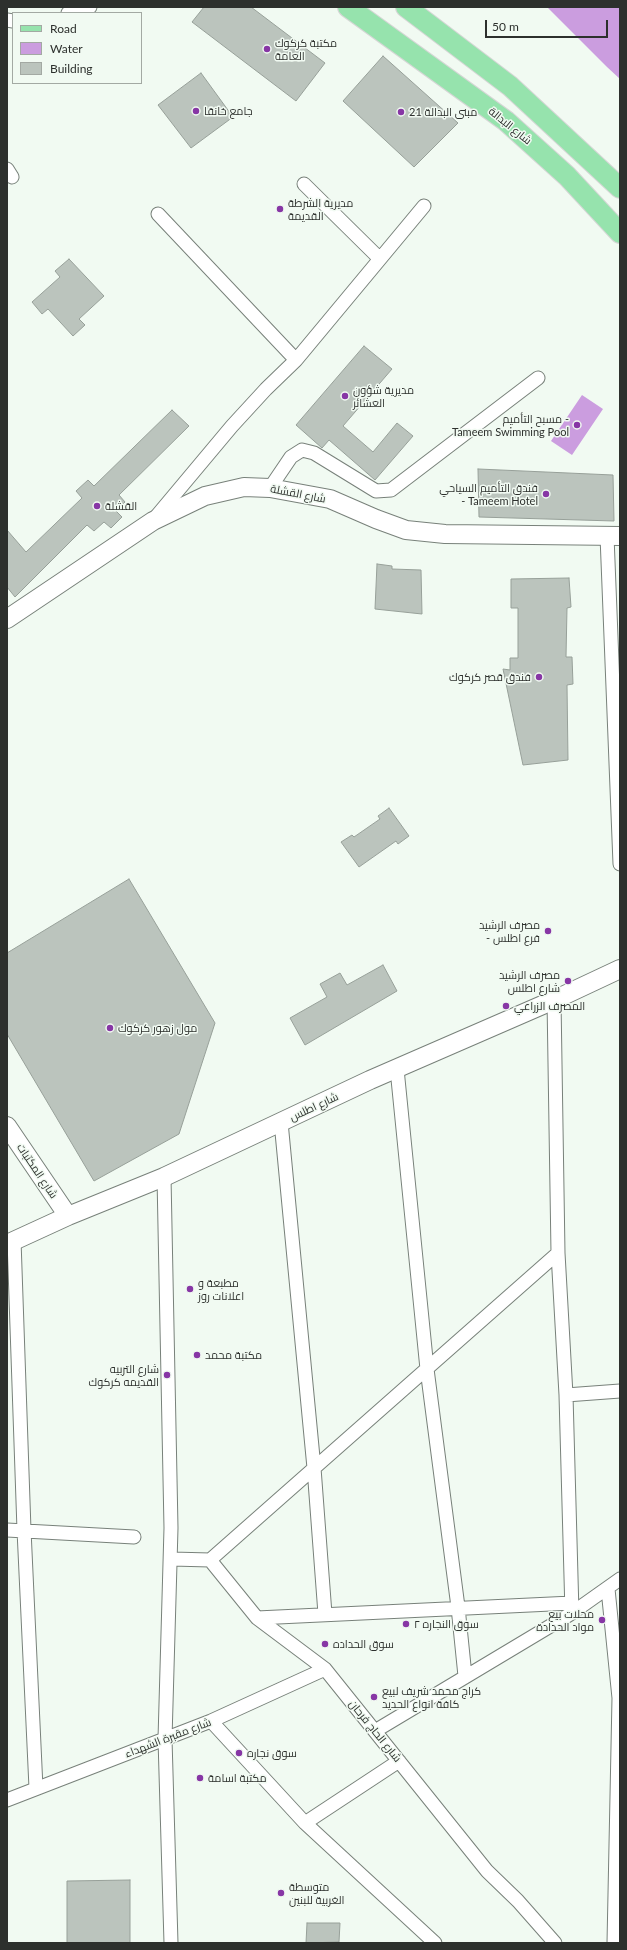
<!DOCTYPE html>
<html>
<head>
<meta charset="utf-8">
<style>
  body { margin:0 }
  #map { position:relative; width:627px; height:1950px; overflow:hidden; background:#f1faf2; font-family:Lato,sans-serif }
  canvas { display:block }
  .frame { position:absolute; inset:0; border:8px solid #2d302d; pointer-events:none }
  .legend { position:absolute; left:12px; top:12px; width:130px; height:72px; box-sizing:border-box; background:#f1faf2; border:1px solid #a3a9a3; margin:0; padding:5px 7px; list-style:none; font-size:12px; color:#2d302d }
  .legend li { display:flex; align-items:center; gap:8px; height:20px }
  .legend b { width:20px; border:1px solid #a3a9a3 }
  .scale { position:absolute; left:485px; top:20px; width:123px; height:18px; box-sizing:border-box; border:2px solid #2d302d; border-top:0; padding-left:5px; font-size:12px; line-height:14px; white-space:nowrap; color:#2d302d; -webkit-text-stroke:3px #f1faf2; paint-order:stroke }
</style>
</head>
<body>
<div id="map">
<canvas width="627" height="1950"></canvas>
<div class="frame"></div>
<ul class="legend">
<li><b style="height:5px;background:#96e3ad"></b>Road</li>
<li><b style="height:11px;background:#cb9ddf"></b>Water</li>
<li><b style="height:11px;background:#bbc4bd"></b>Building</li>
</ul>
<div class="scale">50 m</div>
</div>
<script>
const g = document.querySelector('canvas').getContext('2d');
g.lineJoin = 'round';
function paint(path, color) {
  g.fillStyle = color;
  g.fill(path, 'evenodd');
}
function toPath(rows) {
  const path = new Path2D();
  for (const r of rows) {
    path.moveTo(r[0], r[1]);
    for (let i = 2; i < r.length; i += 2) path.lineTo(r[i], r[i + 1]);
  }
  return path;
}
function stroke(path, color, width, dash) {
  g.strokeStyle = color;
  g.lineWidth = width;
  g.lineCap = dash ? 'butt' : 'round';
  g.setLineDash(dash || []);
  g.stroke(path);
}
function drawText(font, color, halo, rows, align = 'center') {
  g.font = font + ' Lato,Cairo,sans-serif';
  g.lineWidth = 3;
  g.setLineDash([]);
  g.textBaseline = 'middle';
  g.strokeStyle = halo;
  g.fillStyle = color;
  for (const [text, x, y, turn = 0] of rows) {
    g.save();
    g.translate(x, y);
    g.rotate((+turn || 0) * Math.PI / 180);
    g.textAlign = isNaN(turn) ? turn : align;
    if (halo) g.strokeText(text, 0, 0);
    g.fillText(text, 0, 0);
    g.restore();
  }
}
paint(toPath([
  [547,7,620,7,620,79,607,67],
  [582,395,603,409,572,455,551,441]
]), '#cb9ddf');
const building = toPath([
  [204,7,251,7,325,63,296,101,192,22,204,7],
  [383,56,458,123,414,167,343,101,383,56],
  [201,73,233,117,191,148,158,105,201,73],
  [69,259,104,296,79,319,85,325,73,336,48,309,42,314,32,302,60,277,55,271,69,259],
  [364,346,392,369,343,426,373,452,397,423,413,436,375,480,329,440,322,448,296,425,364,346],
  [172,410,189,426,119,495,125,502,116,511,122,517,111,528,104,522,94,531,87,525,15,597,7,587,7,530,26,552,82,498,76,491,88,480,94,486,172,410],
  [478,469,613,475,614,521,479,517,478,469],
  [377,564,392,566,392,569,421,570,422,614,375,609,377,564],
  [569,578,571,607,567,608,566,657,572,657,573,684,567,685,568,760,523,765,503,669,510,670,510,658,518,658,518,608,511,608,511,579,569,578],
  [389,808,409,836,398,844,396,841,359,867,341,842,352,835,354,837,380,819,378,816,389,808],
  [129,879,215,1023,179,1134,94,1181,7,1034,7,953,129,879],
  [383,965,397,991,305,1045,290,1018,327,997,320,984,340,973,347,985,383,965],
  [130,1880,130,1943,67,1943,67,1881,130,1880],
  [307,1923,340,1923,339,1942,306,1943,307,1923]
]);
paint(building, '#bbc4bd');
stroke(building, '#97a099', 1);
const street = toPath([
  [68,13,90,7],
  [7,20,13,21],
  [7,169,12,177],
  [304,184,380,259],
  [158,214,296,360],
  [270,488,291,457,302,450,314,453,376,491,391,490,538,378],
  [155,518,232,426,266,389,296,360,424,206],
  [607,536,620,864],
  [554,1000,558,1253,566,1395,572,1613],
  [397,1069,427,1369,458,1607,465,1676],
  [281,1122,314,1468,325,1614],
  [164,1177,171,1528,165,1739,171,1943],
  [14,1240,24,1530,36,1788],
  [566,1395,620,1391],
  [7,1530,134,1537],
  [172,1559,210,1560,257,1618,325,1669,487,1871,518,1901,555,1943],
  [210,1560,558,1253],
  [608,1589,619,1698,614,1943],
  [257,1618,572,1603],
  [211,1721,305,1823,435,1943],
  [375,1731,572,1613,620,1579],
  [7,1800,211,1721,325,1669],
  [305,1823,399,1761]
]);
const secondary = toPath([
  [7,619,153,521,205,496,244,487,270,488,330,499,376,519,406,530,445,534,620,536],
  [7,1126,68,1216],
  [7,1244,68,1216,164,1177,370,1080,554,1000,620,969]
]);
const primary = toPath([
  [348,7,506,121,567,176,620,233],
  [406,7,510,86,620,188]
]);
stroke(street, '#78817a', 15);
stroke(secondary, '#78817a', 20);
stroke(primary, '#d5d6d5', 22);
stroke(street, '#fff', 13);
stroke(secondary, '#fff', 18);
stroke(primary, '#96e3ad', 20);
for (const [x, y, r, color] of [
  [267,49,4,"#8736a5"],
  [196,111,4,"#8736a5"],
  [401,112,4,"#8736a5"],
  [280,209,4,"#8736a5"],
  [345,396,4,"#8736a5"],
  [577,425,4,"#8736a5"],
  [546,494,4,"#8736a5"],
  [97,506,4,"#8736a5"],
  [539,677,4,"#8736a5"],
  [548,931,4,"#8736a5"],
  [568,981,4,"#8736a5"],
  [506,1006,4,"#8736a5"],
  [110,1028,4,"#8736a5"],
  [190,1289,4,"#8736a5"],
  [197,1355,4,"#8736a5"],
  [167,1375,4,"#8736a5"],
  [602,1620,4,"#8736a5"],
  [406,1624,4,"#8736a5"],
  [325,1644,4,"#8736a5"],
  [374,1697,4,"#8736a5"],
  [239,1753,4,"#8736a5"],
  [200,1778,4,"#8736a5"],
  [281,1893,4,"#8736a5"]
]) {
  const dot = new Path2D();
  dot.arc(x, y, r, 0, 2 * Math.PI);
  g.fillStyle = color;
  g.fill(dot);
  stroke(dot, '#f1faf2', 1.5);
}
drawText('11px', '#2d302d', '#f1faf2', [
  ["مكتبة كركوك",275,43],
  ["العامة",275,56],
  ["جامع خانقا",204,111],
  ["مبنى البدالة 21",409,112],
  ["مديرية الشرطة",288,203],
  ["القديمة",288,216],
  ["مديرية شؤون",353,390],
  ["العشائر",353,403],
  ["مسبح التأميم -",569,419,"right"],
  ["Tameem Swimming Pool",569,432,"right"],
  ["فندق التأميم السياحي",538,488,"right"],
  ["- Tameem Hotel",538,501,"right"],
  ["القشلة",105,506],
  ["فندق قصر كركوك",531,677,"right"],
  ["مصرف الرشيد",540,925,"right"],
  ["- فرع اطلس",540,938,"right"],
  ["مصرف الرشيد",560,975,"right"],
  ["شارع اطلس",560,988,"right"],
  ["المصرف الزراعي",514,1006],
  ["مول زهور كركوك",118,1028],
  ["مطبعة و",198,1283],
  ["اعلانات روز",198,1296],
  ["مكتبة محمد",205,1355],
  ["شارع التربيه",159,1369,"right"],
  ["القديمه كركوك",159,1382,"right"],
  ["محلات بيع",594,1614,"right"],
  ["مواد الحدادة",594,1627,"right"],
  ["سوق النجاره ٢",414,1624],
  ["سوق الحداده",333,1644],
  ["كراج محمد شريف لبيع",382,1691],
  ["كافة انواع الحديد",382,1704],
  ["سوق نجاره",247,1753],
  ["مكتبة اسامة",208,1778],
  ["متوسطة",289,1887],
  ["الغربية للبنين",289,1900]
], 'left');
drawText('11px', '#2d302d', '#f1faf2', [
  ["شارع البدالة",510,126,39],
  ["شارع القشلة",298,494,11],
  ["شارع اطلس",314,1107,-25],
  ["شارع المكتبات",37,1171,56],
  ["شارع الحاج فرحان",375,1731,51],
  ["شارع مقبرة الشهداء",168,1738,-21]
]);
</script>
</body>
</html>
